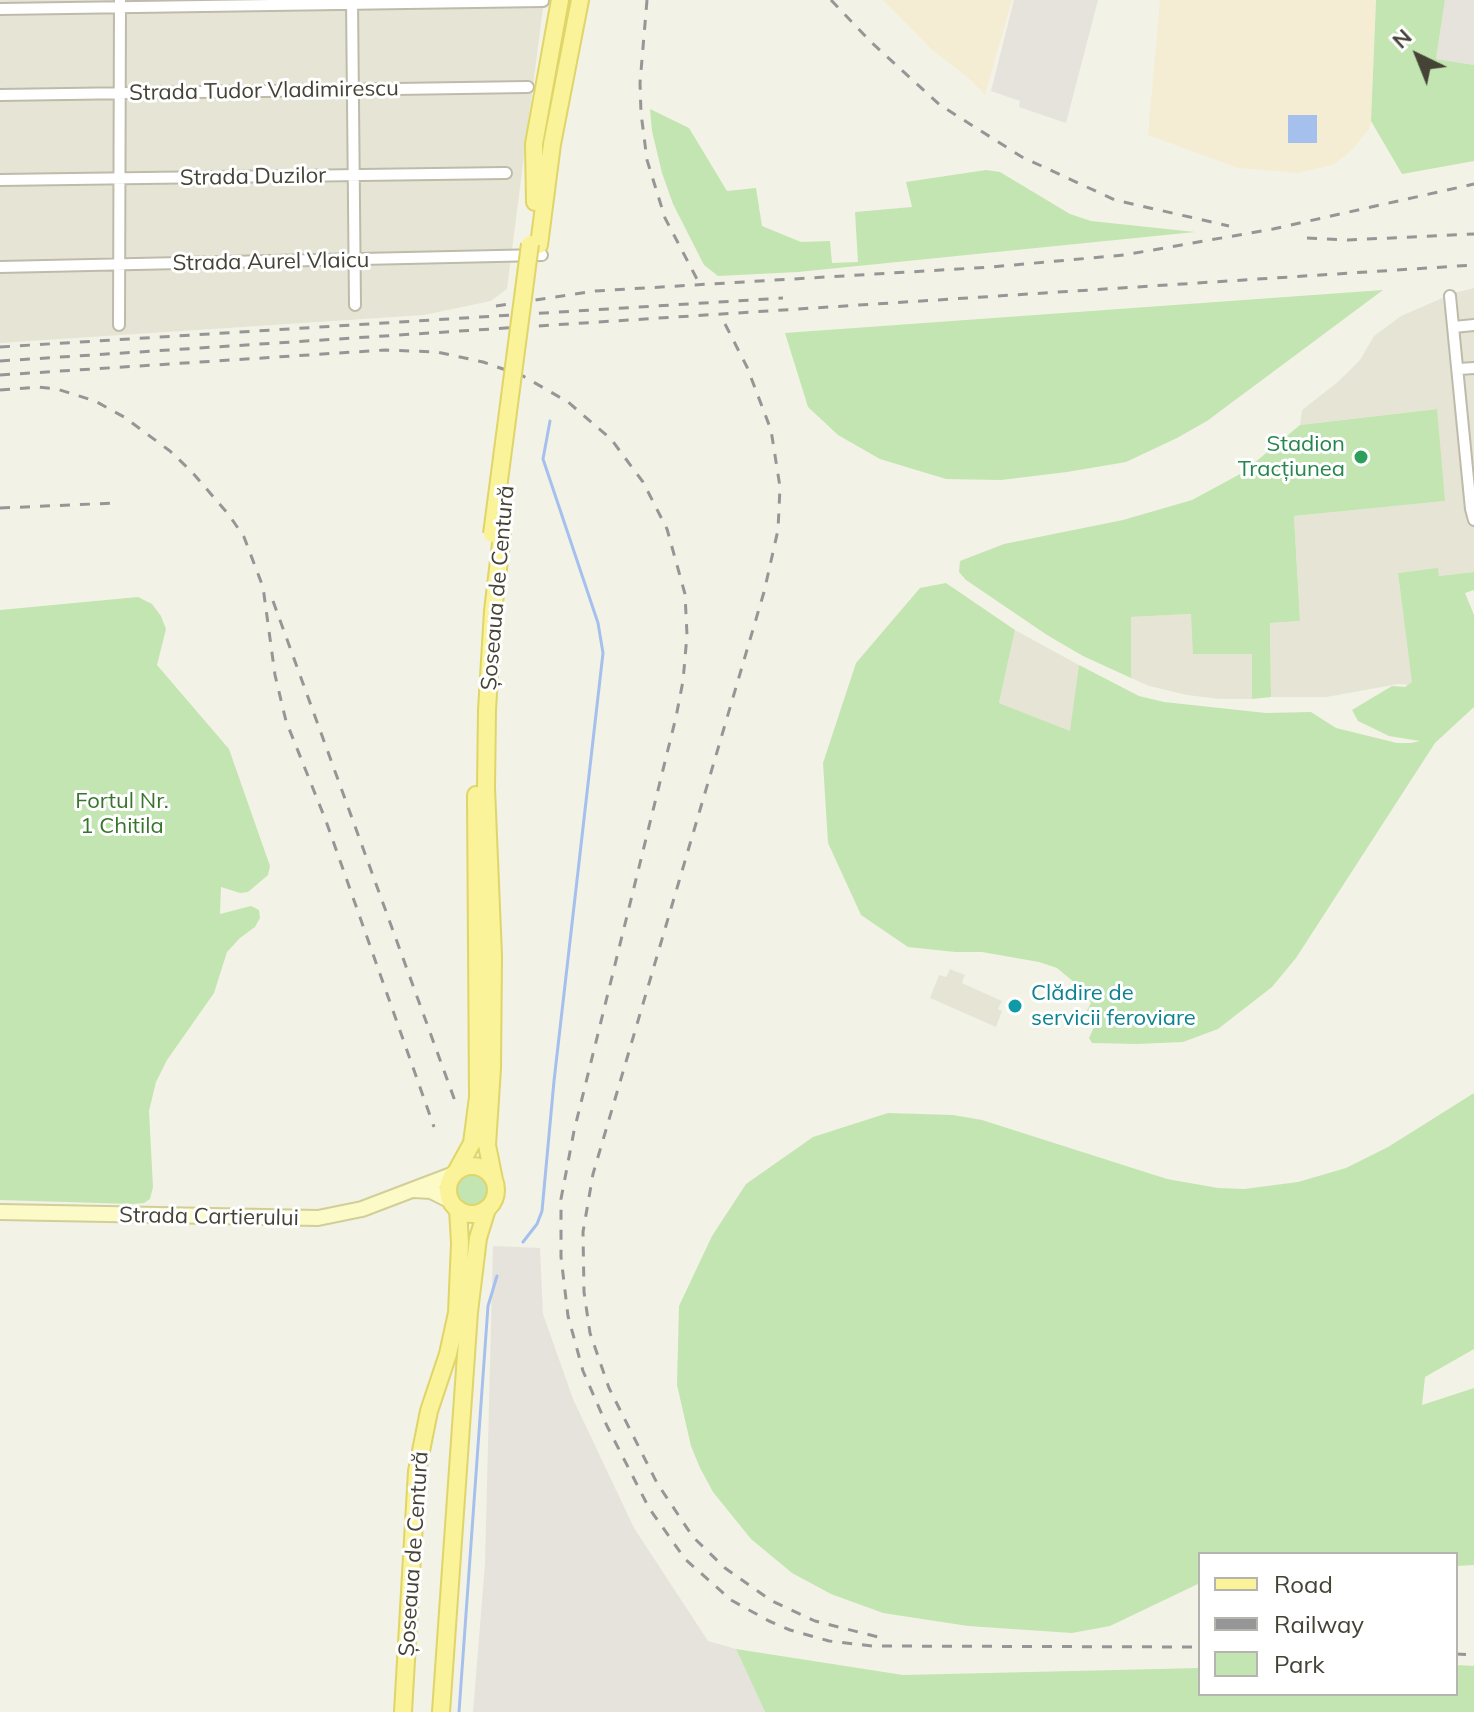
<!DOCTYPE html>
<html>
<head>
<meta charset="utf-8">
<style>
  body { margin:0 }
  #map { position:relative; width:1474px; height:1712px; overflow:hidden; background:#f3f2e7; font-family:Mulish,sans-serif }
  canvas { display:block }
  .legend { position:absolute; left:1198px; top:1552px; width:260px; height:144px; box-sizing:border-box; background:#fff; border:2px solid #b5b4af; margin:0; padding:10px 14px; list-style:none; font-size:24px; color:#454336 }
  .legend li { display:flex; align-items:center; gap:16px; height:40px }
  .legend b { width:40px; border:2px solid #b5b4af }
  .north { position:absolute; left:1378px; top:16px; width:80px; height:80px; -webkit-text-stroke:6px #fff; paint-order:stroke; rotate:317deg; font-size:22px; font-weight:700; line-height:32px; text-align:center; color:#454336 }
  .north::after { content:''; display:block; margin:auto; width:28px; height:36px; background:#454336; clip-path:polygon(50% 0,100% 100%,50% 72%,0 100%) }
</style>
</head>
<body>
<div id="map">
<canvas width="1474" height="1712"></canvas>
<ul class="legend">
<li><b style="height:10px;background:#faf399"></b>Road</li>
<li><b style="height:10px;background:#969696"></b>Railway</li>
<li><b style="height:22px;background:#c3e5b1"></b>Park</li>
</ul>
<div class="north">N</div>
</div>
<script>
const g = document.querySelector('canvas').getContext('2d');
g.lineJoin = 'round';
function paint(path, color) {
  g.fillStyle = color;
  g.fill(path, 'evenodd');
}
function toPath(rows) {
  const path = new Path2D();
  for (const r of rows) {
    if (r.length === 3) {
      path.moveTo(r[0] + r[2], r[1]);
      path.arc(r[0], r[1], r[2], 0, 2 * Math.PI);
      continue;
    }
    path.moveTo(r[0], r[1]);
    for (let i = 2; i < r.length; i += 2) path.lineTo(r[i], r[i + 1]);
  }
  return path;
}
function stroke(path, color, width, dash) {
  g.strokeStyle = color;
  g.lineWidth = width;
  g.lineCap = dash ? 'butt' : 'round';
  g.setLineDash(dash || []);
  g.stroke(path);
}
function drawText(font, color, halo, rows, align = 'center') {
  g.font = font + ' Mulish,sans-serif';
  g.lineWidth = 6;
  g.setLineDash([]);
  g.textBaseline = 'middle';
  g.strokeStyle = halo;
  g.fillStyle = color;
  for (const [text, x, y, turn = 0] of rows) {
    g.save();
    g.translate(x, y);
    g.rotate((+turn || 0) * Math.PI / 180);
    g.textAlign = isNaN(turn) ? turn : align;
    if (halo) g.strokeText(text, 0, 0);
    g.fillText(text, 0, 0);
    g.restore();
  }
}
paint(toPath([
  [0,0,544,0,507,289,491,301,424,315,0,343],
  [1474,288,1474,572,1439,576,1438,569,1398,573,1413,682,1410,685,1398,684,1327,697,1271,697,1270,623,1300,621,1294,516,1444,501,1436,409,1300,425,1302,410,1339,381,1360,360,1374,336,1401,316,1454,293],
  [1191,614,1253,654,1252,699,1219,699,1187,695,1149,686,1131,678,1131,617],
  [1015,630,1079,665,1071,732,999,703],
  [950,969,965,975,962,983,1002,1001,998,1009,1002,1011,996,1027,930,998,939,975,946,977]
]), '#e6e5d5');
paint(toPath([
  [883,0,1012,0,985,95,967,77,931,49],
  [1160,0,1376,0,1371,121,1369,129,1352,150,1333,165,1297,173,1238,168,1148,135]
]), '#f4edd3');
paint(toPath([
  [1014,0,1098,0,1066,123,1019,107,1020,101,991,91],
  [1445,0,1474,0,1474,65,1436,59],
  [493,1246,540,1248,543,1314,573,1399,634,1528,708,1641,736,1649,765,1712,473,1712,485,1564]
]), '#e5e3dc');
paint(toPath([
  [1376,0,1445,0,1436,59,1474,65,1474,161,1402,174,1371,121],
  [650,109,689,128,727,191,756,188,762,226,801,242,830,241,832,263,858,262,855,212,912,207,906,182,986,170,1000,172,1070,214,1091,221,1195,232,798,272,718,276,704,265,673,204,662,173,652,131],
  [1383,290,1207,421,1177,438,1126,462,1067,472,1001,480,946,479,880,459,838,435,808,407,785,333],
  [1437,409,1445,501,1294,516,1300,621,1270,623,1271,697,1252,699,1252,654,1193,654,1191,614,1131,617,1131,678,1083,656,1047,635,966,580,959,572,960,561,1004,544,1123,520,1192,500,1242,473,1300,425],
  [1438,568,1439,576,1474,572,1474,590,1465,593,1474,615,1474,707,1435,743,1296,958,1272,987,1218,1029,1183,1042,1137,1044,1092,1043,1089,1038,1094,1027,1094,1021,1085,1014,1091,1003,1075,983,1057,968,1039,962,982,952,955,952,908,947,861,915,828,843,823,763,856,663,920,588,946,583,1015,630,999,703,1070,731,1079,665,1139,696,1164,702,1266,713,1311,712,1336,728,1397,743,1411,743,1420,741,1389,736,1358,721,1352,710,1392,686,1405,687,1412,682,1398,573],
  [138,597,152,604,161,616,166,629,157,665,229,749,270,866,268,875,248,892,240,893,221,887,220,914,251,906,259,910,260,918,255,927,240,938,227,952,214,993,167,1060,156,1082,149,1111,153,1187,150,1199,144,1203,133,1204,0,1200,0,610],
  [1474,1093,1474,1349,1425,1377,1422,1405,1474,1388,1474,1565,1456,1566,1456,1554,1200,1554,1200,1583,1110,1626,1072,1633,968,1626,883,1613,831,1594,792,1573,751,1539,713,1492,700,1468,691,1446,677,1385,679,1306,712,1236,746,1184,813,1137,888,1113,953,1115,982,1120,1167,1179,1218,1188,1244,1189,1298,1182,1346,1168,1388,1147],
  [473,1189,16],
  [736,1649,903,1675,1200,1668,1200,1694,1456,1694,1456,1665,1474,1666,1474,1712,765,1712]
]), '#c3e5b1');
paint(toPath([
  [1288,115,1317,115,1317,143,1288,143]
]), '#a6c0ed');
stroke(toPath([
  [523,1242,537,1224,542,1211,554,1081,603,653,598,623,543,459,550,421],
  [459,1712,488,1306,497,1276]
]), '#a6c0ed', 3);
const street = toPath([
  [352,0,355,305],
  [0,9,543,1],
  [0,95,528,87],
  [0,180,506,173],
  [0,267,542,255],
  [1450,296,1471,509,1474,520],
  [119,325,120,0],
  [1454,327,1474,325],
  [1459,369,1474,368]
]);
const secondary = toPath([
  [414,1190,431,1191,451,1201],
  [0,1212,318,1218,362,1209,454,1174]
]);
const primary = toPath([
  [535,202,534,144,560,0],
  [539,245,552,144,580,0],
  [472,1190,24],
  [456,1172,472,1143,478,1097,476,795],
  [494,1180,487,1145,492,1068,493,956,486,788,487,710,493,611,502,535],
  [403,1712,417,1471,429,1411,448,1354,457,1313,460,1243,458,1209],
  [441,1712,469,1312,478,1238,487,1209]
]);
stroke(street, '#bebbaa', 14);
stroke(secondary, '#d1ce98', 18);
stroke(primary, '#dfd569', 20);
stroke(street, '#fff', 10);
stroke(secondary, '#fcfbc7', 14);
stroke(primary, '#faf399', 16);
stroke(toPath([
  [647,0,640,83,641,113,647,160,665,218,698,281],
  [831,0,871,42,940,105,1022,157,1115,200,1229,226],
  [1307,238,1348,240,1474,234],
  [496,306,595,291,991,267,1124,255,1273,229,1474,184],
  [725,324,747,367,771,430,780,487,778,530,764,592,593,1174,583,1232,584,1292,590,1333,609,1388,657,1483,693,1537,725,1568,772,1601,815,1621,878,1637],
  [0,347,783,298],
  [0,361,1474,265],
  [0,375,385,350,437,352,483,362,523,376,568,402,611,439,643,482,667,529,685,594,687,635,683,681,676,717,574,1131,561,1199,561,1257,568,1316,583,1371,607,1426,649,1508,685,1559,731,1600,769,1621,790,1630,829,1641,872,1646,1200,1647],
  [0,390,38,387,57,389,95,401,124,417,170,451,192,472,229,515,244,537,263,587,275,675,286,721,326,821,434,1127],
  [0,508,116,503],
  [273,601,455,1101],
  [1456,1654,1474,1655]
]), '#969696', 3, [10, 10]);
const primaryBridge = toPath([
  [492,534,530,244]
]);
stroke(primaryBridge, '#dfd569', 20, []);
stroke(primaryBridge, '#faf399', 16);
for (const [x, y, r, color] of [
  [1361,457,8,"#2e9e5b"],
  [1015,1006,8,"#0f9aa8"]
]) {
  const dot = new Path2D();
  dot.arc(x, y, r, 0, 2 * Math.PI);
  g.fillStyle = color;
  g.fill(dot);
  stroke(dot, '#fff', 3);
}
drawText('22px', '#454336', '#fff', [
  ["Strada Tudor Vladimirescu",264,91,-1],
  ["Strada Duzilor",253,177,-1],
  ["Strada Aurel Vlaicu",271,262,-1],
  ["Șoseaua de Centură",498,588,-85],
  ["Strada Cartierului",209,1217,1],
  ["Șoseaua de Centură",414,1554,-86]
]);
drawText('22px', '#27864d', '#fff', [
  ["Stadion",1345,444],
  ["Tracțiunea",1345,469]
], 'right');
drawText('22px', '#38752c', '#fff', [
  ["Fortul Nr.",122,801],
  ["1 Chitila",122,826]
]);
drawText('22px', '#0d838f', '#fff', [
  ["Clădire de",1031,993],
  ["servicii feroviare",1031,1018]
], 'left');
</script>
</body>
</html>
